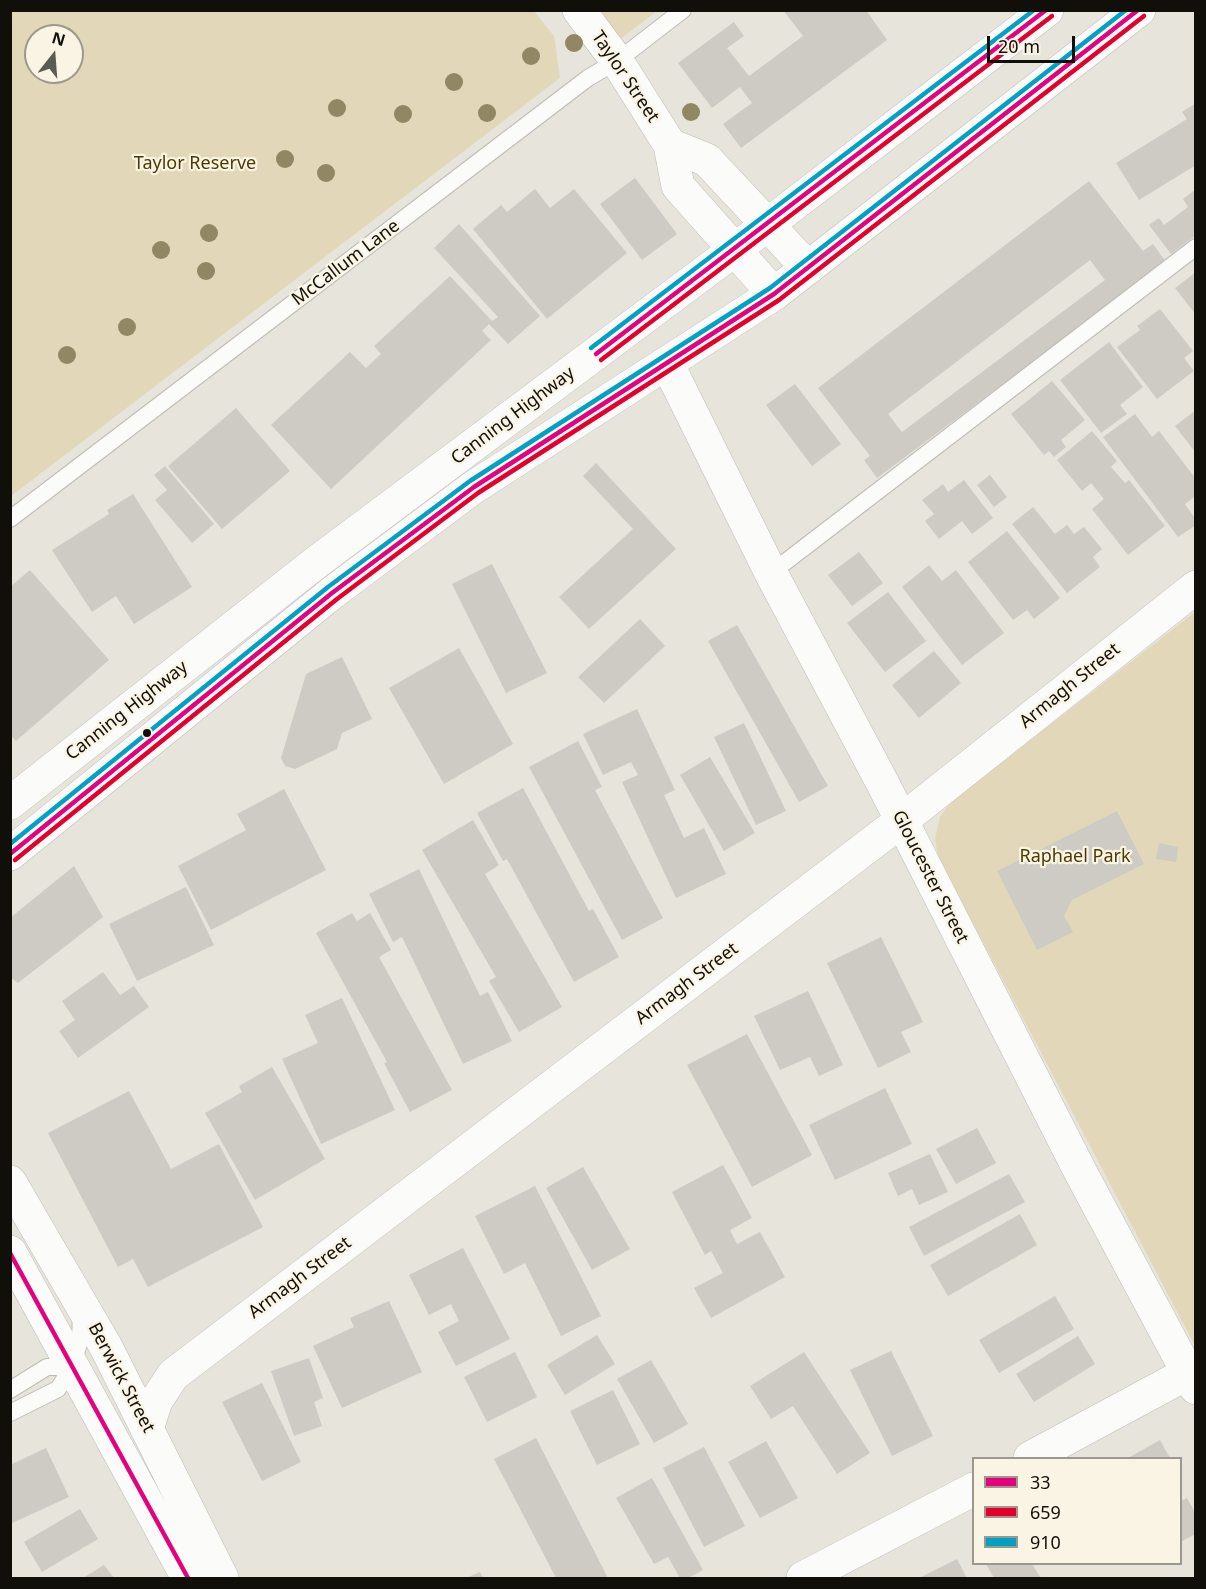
<!DOCTYPE html>
<html>
<head>
<meta charset="utf-8">
<style>
  body { margin:0 }
  #map { position:relative; width:1206px; height:1589px; overflow:hidden; background:#e7e4dc; font-family:"Noto Sans",sans-serif }
  canvas { display:block }
  .frame { position:absolute; inset:0; border:12px solid #110f0a; pointer-events:none }
  .legend { position:absolute; left:972px; top:1457px; width:210px; height:108px; box-sizing:border-box; background:#faf4e4; border:2px solid #9d988d; margin:0; padding:8px 10px; list-style:none; font-size:18px; color:#110f0a }
  .legend li { display:flex; align-items:center; gap:12px; height:30px }
  .legend b { width:30px; border:2px solid #9d988d }
  .north { position:absolute; left:24px; top:24px; width:60px; height:60px; box-sizing:border-box; background:#faf4e4; border:2px solid #9d988d; border-radius:50%; rotate:17deg; font-size:16px; font-weight:700; line-height:24px; text-align:center; color:#110f0a }
  .north::after { content:''; display:block; margin:auto; width:21px; height:27px; background:#5c5a54; clip-path:polygon(50% 0,100% 100%,50% 72%,0 100%) }
  .scale { position:absolute; left:987px; top:36px; width:88px; height:27px; box-sizing:border-box; border:3px solid #110f0a; border-top:0; padding-left:8px; font-size:18px; line-height:21px; white-space:nowrap; color:#110f0a; -webkit-text-stroke:4px #faf4e4; paint-order:stroke }
</style>
</head>
<body>
<div id="map">
<canvas width="1206" height="1589"></canvas>
<div class="frame"></div>
<ul class="legend">
<li><b style="height:8px;background:#e5007d"></b>33</li>
<li><b style="height:8px;background:#e4002b"></b>659</li>
<li><b style="height:8px;background:#01a1c4"></b>910</li>
</ul>
<div class="north">N</div>
<div class="scale">20 m</div>
</div>
<script>
const g = document.querySelector('canvas').getContext('2d');
g.lineJoin = 'round';
function paint(path, color) {
  g.fillStyle = color;
  g.fill(path, 'evenodd');
}
function toPath(rows) {
  const path = new Path2D();
  for (const r of rows) {
    path.moveTo(r[0], r[1]);
    for (let i = 2; i < r.length; i += 2) path.lineTo(r[i], r[i + 1]);
  }
  return path;
}
function stroke(path, color, width, dash) {
  g.strokeStyle = color;
  g.lineWidth = width;
  g.lineCap = dash ? 'butt' : 'round';
  g.setLineDash(dash || []);
  g.stroke(path);
}
function drawText(font, color, halo, rows, align = 'center') {
  g.font = font + ' "Noto Sans",sans-serif';
  g.lineWidth = 4.5;
  g.setLineDash([]);
  g.textBaseline = 'middle';
  g.strokeStyle = halo;
  g.fillStyle = color;
  for (const [text, x, y, turn = 0] of rows) {
    g.save();
    g.translate(x, y);
    g.rotate((+turn || 0) * Math.PI / 180);
    g.textAlign = isNaN(turn) ? turn : align;
    if (halo) g.strokeText(text, 0, 0);
    g.fillText(text, 0, 0);
    g.restore();
  }
}
paint(toPath([
  [11,10,534,11,554,36,560,78,11,496],
  [36,36,72,36,72,72,36,72],
  [597,11,657,11,619,40],
  [1195,612,1195,1346,938,856,935,839,940,817,951,802]
]), '#e2d7b9');
paint(toPath([
  [783,10,866,10,887,40,741,148,723,124,752,103,740,87,712,108,678,63,734,22,744,36,727,48,749,76,803,36],
  [1196,103,1196,165,1139,200,1116,163,1187,119,1182,112],
  [635,178,677,234,642,260,600,204],
  [1089,181,1143,251,1153,244,1166,262,877,478,864,460,870,456,818,388],
  [1090,260,1105,280,902,432,888,414],
  [535,189,550,208,574,189,627,253,547,319,473,229,501,205,507,212],
  [1196,189,1196,235,1171,254,1149,225,1159,218,1164,225,1188,207,1183,199],
  [459,224,540,316,508,344,489,324,482,331,491,340,331,489,271,425,350,352,366,368,381,354,374,346,450,276,492,321,498,317,434,248],
  [1196,272,1196,315,1175,288],
  [1160,309,1193,351,1184,358,1194,371,1157,399,1117,347,1140,330,1137,326],
  [1109,342,1143,387,1120,405,1127,414,1101,433,1060,380],
  [1052,381,1085,420,1061,440,1066,447,1054,457,1049,451,1044,455,1011,414],
  [795,384,841,444,812,466,766,405],
  [236,408,290,471,222,529,168,466],
  [1196,410,1196,453,1175,426],
  [1135,414,1152,437,1159,431,1196,479,1196,496,1185,504,1196,520,1196,525,1178,537,1103,437],
  [1092,431,1117,461,1111,467,1125,483,1129,480,1165,526,1128,555,1092,509,1104,499,1091,483,1082,491,1057,460],
  [596,463,676,549,589,629,559,597,633,529,583,476],
  [165,466,214,524,192,543,155,500,167,490,154,475],
  [990,475,1007,497,994,507,977,485],
  [964,480,993,518,972,534,962,521,939,539,925,521,934,514,922,500,943,484,948,492],
  [133,494,192,587,134,624,116,596,92,612,52,550,109,514,107,510],
  [1033,507,1055,534,1067,525,1074,534,1084,527,1102,549,1093,557,1100,567,1067,593,1012,524],
  [1007,531,1060,598,1034,619,1027,610,1013,620,968,562],
  [859,552,883,583,852,606,828,575],
  [492,564,547,673,506,693,452,584],
  [929,565,942,581,956,570,1004,633,962,665,902,587],
  [30,570,109,660,16,741,10,735,10,587],
  [888,592,926,641,885,672,847,623],
  [640,619,665,646,604,703,578,677],
  [737,625,828,786,799,802,708,641],
  [459,648,513,744,444,784,389,688],
  [934,651,961,683,919,718,892,685],
  [342,657,372,719,342,733,337,749,295,769,285,766,281,758,306,674],
  [637,709,675,790,664,795,684,838,704,828,726,874,676,898,622,782,638,775,631,762,603,775,583,734],
  [744,723,786,811,756,825,714,737],
  [578,741,602,787,595,790,663,918,622,940,529,767],
  [710,757,755,833,724,851,680,775],
  [523,788,589,911,593,909,619,957,574,982,507,859,503,861,477,813],
  [284,789,326,870,211,930,178,866,246,830,237,814],
  [1117,811,1144,864,1072,900,1064,916,1073,932,1037,950,997,871],
  [473,820,499,865,485,874,562,1007,519,1032,489,981,496,977,422,850],
  [1159,843,1178,847,1176,862,1156,859],
  [74,866,103,917,18,983,10,977,10,918],
  [419,869,480,996,488,992,512,1041,463,1064,402,937,393,942,369,894],
  [186,887,214,945,137,981,109,924],
  [352,913,357,921,370,913,391,950,379,957,452,1090,410,1112,384,1063,387,1062,316,933],
  [881,937,923,1022,901,1032,911,1052,878,1068,827,963],
  [103,972,120,995,134,986,149,1007,78,1058,59,1031,75,1020,62,1001],
  [808,991,843,1065,819,1076,810,1057,780,1070,754,1016],
  [342,998,395,1110,321,1144,282,1059,318,1043,305,1015],
  [747,1034,812,1155,752,1187,687,1065],
  [272,1067,325,1159,255,1200,205,1113,242,1092,239,1086],
  [885,1088,912,1144,835,1180,809,1125],
  [129,1091,171,1169,219,1144,263,1227,148,1287,133,1259,118,1267,48,1133],
  [977,1128,996,1163,956,1184,936,1149],
  [930,1154,948,1192,919,1205,912,1189,898,1196,888,1173],
  [723,1165,752,1218,730,1230,737,1244,760,1232,785,1277,711,1318,694,1288,723,1273,711,1251,705,1255,672,1192],
  [583,1167,630,1249,592,1270,546,1188],
  [1009,1174,1025,1202,924,1256,909,1227],
  [535,1186,601,1316,561,1336,525,1263,504,1274,475,1216],
  [1020,1214,1037,1245,948,1296,930,1265],
  [463,1248,510,1339,456,1366,438,1332,459,1321,451,1304,429,1315,409,1275],
  [1055,1296,1074,1329,999,1373,979,1340],
  [389,1301,422,1372,342,1408,313,1346,354,1327,350,1318],
  [597,1335,615,1364,565,1395,547,1365],
  [1078,1336,1095,1364,1034,1402,1016,1374],
  [891,1351,933,1436,892,1456,850,1370],
  [515,1352,537,1397,487,1422,464,1377],
  [804,1352,870,1453,837,1474,793,1406,771,1419,750,1386],
  [309,1358,323,1398,314,1402,322,1426,294,1436,271,1371],
  [651,1360,688,1424,654,1443,617,1379],
  [262,1383,301,1462,262,1481,222,1402],
  [613,1390,640,1444,597,1465,570,1411],
  [536,1438,608,1578,556,1578,494,1459],
  [1160,1440,1170,1458,1128,1458],
  [766,1441,798,1498,760,1518,728,1462],
  [704,1447,745,1526,704,1547,663,1468],
  [46,1448,69,1497,10,1524,10,1465],
  [652,1478,703,1570,688,1578,680,1578,668,1557,654,1564,616,1498],
  [1187,1498,1196,1514,1196,1534,1180,1542,1180,1501],
  [80,1509,98,1539,42,1572,24,1542],
  [957,1559,967,1578,919,1578],
  [986,1564,1032,1564,1041,1578,994,1578],
  [104,1565,114,1578,83,1578],
  [480,1572,483,1578,466,1578]
]), '#cdcbc4');
const lane = toPath([
  [10,519,588,78,617,61,683,10],
  [771,573,1196,247],
  [10,1390,47,1367,72,1367],
  [10,1413,58,1389,72,1367,80,1340,81,1315]
]);
const street = toPath([
  [579,10,617,61,670,145,678,186,774,294],
  [670,145,707,160,808,268],
  [667,363,771,573,882,782,1081,1173,1196,1388],
  [147,1429,156,1401,173,1375,901,821,1196,587],
  [1030,1458,1188,1373],
  [803,1578,974,1489]
]);
const primary = toPath([
  [10,1182,106,1347,222,1578],
  [10,1252,188,1578]
]);
const highway = toPath([
  [10,803,318,561,733,251,1047,10],
  [10,854,332,593,474,487,774,294,1139,10]
]);
stroke(lane, '#bebcb6', 18);
stroke(street, '#bebcb6', 34);
stroke(primary, '#bebcb6', 34);
stroke(highway, '#bebcb6', 34);
stroke(lane, '#fbfbfa', 16);
stroke(street, '#fbfbfa', 33);
stroke(primary, '#fbfbfa', 33);
stroke(highway, '#fbfbfa', 33);
stroke(toPath([
  [596,354,1046,10],
  [10,854,332,593,474,487,774,294,1138,10],
  [10,1253,188,1578]
]), '#e5007d', 4.5);
stroke(toPath([
  [601,360,1052,16],
  [15,860,337,599,478,493,779,300,1144,16]
]), '#e4002b', 4.5);
stroke(toPath([
  [591,348,1034,10],
  [10,844,328,587,470,481,770,288,1126,10]
]), '#01a1c4', 4.5);
g.fillStyle = '#918764';
for (const [x, y] of [
  [574,43],
  [531,56],
  [454,82],
  [337,108],
  [691,112],
  [487,113],
  [403,114],
  [285,159],
  [326,173],
  [209,233],
  [161,250],
  [206,271],
  [127,327],
  [67,355]
]) {
  g.beginPath();
  g.arc(x, y, 9, 0, 2 * Math.PI);
  g.fill();
}
for (const [x, y, r, color] of [
  [147,733,5,"#110f0a"]
]) {
  const dot = new Path2D();
  dot.arc(x, y, r, 0, 2 * Math.PI);
  g.fillStyle = color;
  g.fill(dot);
  stroke(dot, '#faf4e4', 2);
}
drawText('18px', '#110f0a', '#faf4e4', [
  ["Taylor Street",625,77,56],
  ["McCallum Lane",346,263,-37],
  ["Canning Highway",513,416,-37],
  ["Armagh Street",1070,686,-39],
  ["Canning Highway",127,711,-38],
  ["Gloucester Street",930,877,63],
  ["Armagh Street",687,984,-37],
  ["Armagh Street",300,1278,-37],
  ["Berwick Street",121,1378,62]
]);
drawText('18px', '#4b3b02', '#faf4e4', [
  ["Taylor Reserve",195,164],
  ["Raphael Park",1075,857]
]);
</script>
</body>
</html>
